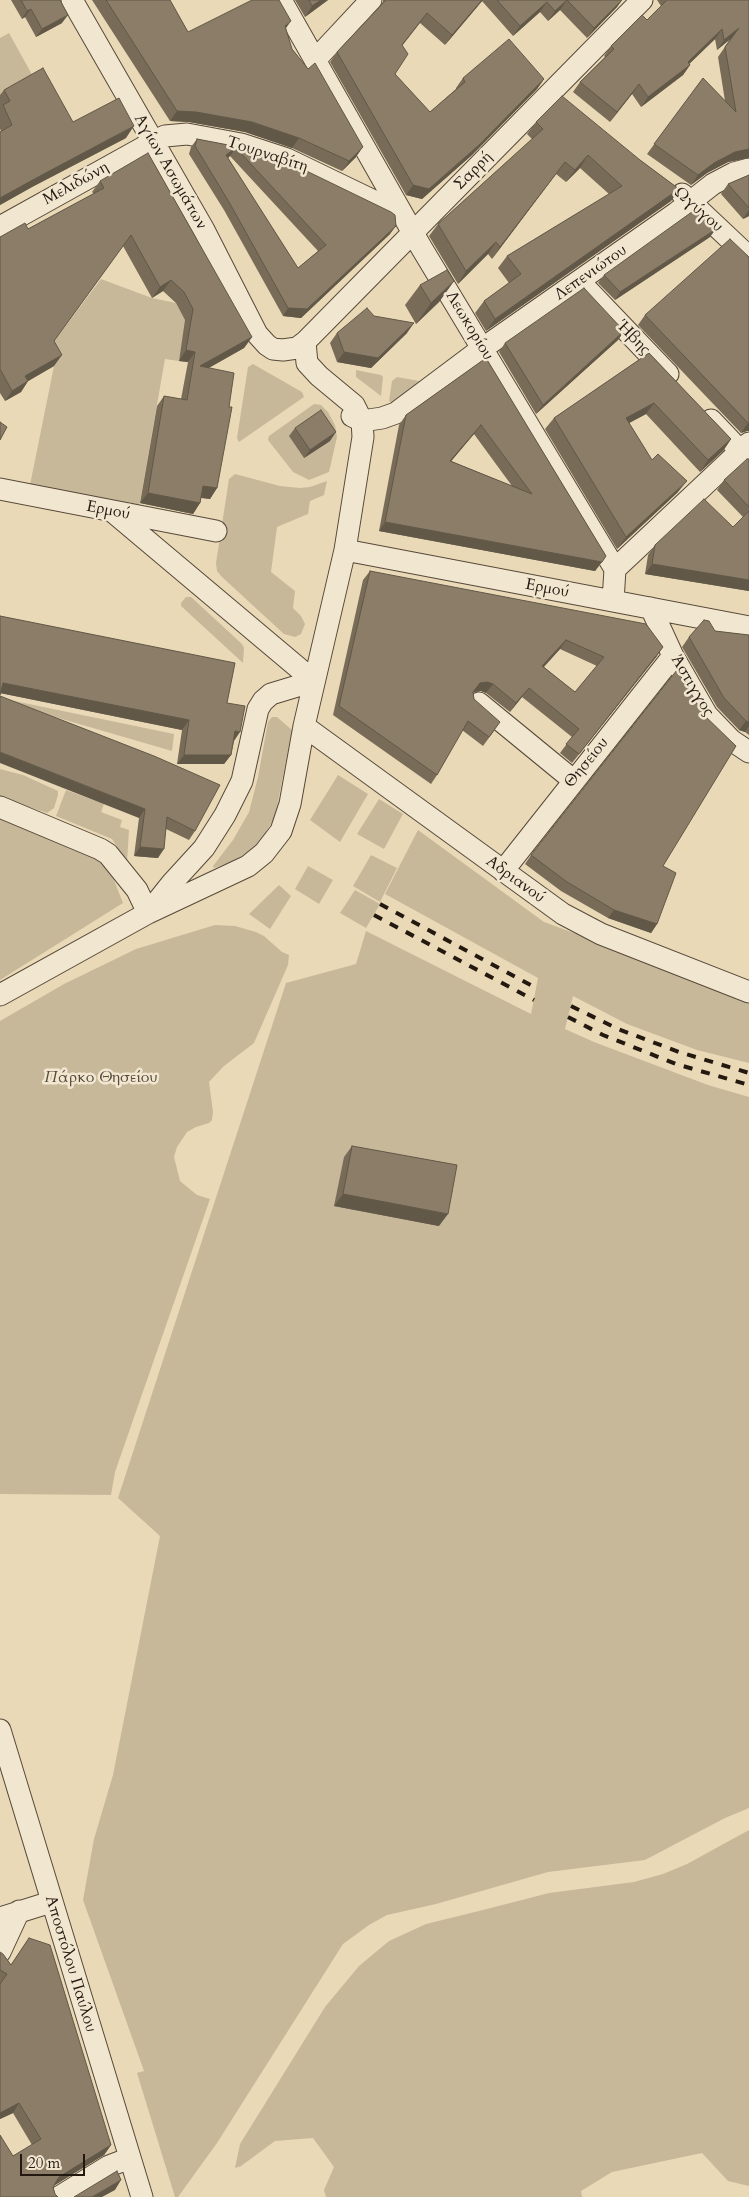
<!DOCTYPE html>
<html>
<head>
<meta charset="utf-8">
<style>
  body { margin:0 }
  #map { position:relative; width:749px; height:2197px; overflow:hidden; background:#ead9b6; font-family:Cardo,serif }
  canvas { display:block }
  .scale { position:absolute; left:20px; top:2154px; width:65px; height:22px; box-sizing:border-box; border:2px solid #241911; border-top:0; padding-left:6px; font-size:15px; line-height:18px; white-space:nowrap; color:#241911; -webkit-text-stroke:4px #f1e6d0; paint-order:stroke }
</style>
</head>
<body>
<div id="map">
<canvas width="749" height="2197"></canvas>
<div class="scale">20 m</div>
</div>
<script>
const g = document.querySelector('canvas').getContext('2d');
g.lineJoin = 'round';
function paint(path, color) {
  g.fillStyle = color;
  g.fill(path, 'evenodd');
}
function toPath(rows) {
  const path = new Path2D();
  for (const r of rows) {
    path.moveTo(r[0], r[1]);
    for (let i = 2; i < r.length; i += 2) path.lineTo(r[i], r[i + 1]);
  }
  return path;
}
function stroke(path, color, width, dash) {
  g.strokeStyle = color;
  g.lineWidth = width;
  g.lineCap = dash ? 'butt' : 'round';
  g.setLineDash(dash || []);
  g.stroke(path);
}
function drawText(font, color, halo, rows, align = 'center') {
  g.font = font + ' Cardo,serif';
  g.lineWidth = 5;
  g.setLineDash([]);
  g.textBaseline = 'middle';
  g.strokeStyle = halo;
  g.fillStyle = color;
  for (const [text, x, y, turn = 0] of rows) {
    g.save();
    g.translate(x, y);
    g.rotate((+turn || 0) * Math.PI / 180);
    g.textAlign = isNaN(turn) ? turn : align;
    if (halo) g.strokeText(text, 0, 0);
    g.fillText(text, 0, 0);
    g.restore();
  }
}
paint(toPath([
  [9,33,35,80,0,99,0,38],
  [101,279,152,298,176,303,186,321,179,361,165,359,139,507,30,485,54,366,46,352],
  [253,364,302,392,304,397,239,442,237,438,248,367],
  [356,370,381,375,383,377,381,396,356,377],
  [397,377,430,383,392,403,389,401,392,381],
  [314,404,321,405,328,412,335,425,337,437,329,472,309,480,293,472,268,440,269,436],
  [235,474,280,486,300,488,310,487,327,481,324,495,310,501,308,514,277,527,271,572,295,591,293,608,301,616,305,624,301,634,295,637,284,634,222,577,217,571,216,563,229,479],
  [186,597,191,597,242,644,244,648,243,663,181,606,181,603],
  [0,698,174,734,172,751,0,701],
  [272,717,277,717,292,730,275,817,261,840,250,851,231,862,214,868,213,866,233,840,249,812,258,777,268,722],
  [0,769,23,775,58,791,58,795,54,808,47,813,0,797],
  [338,775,368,794,340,842,310,820],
  [66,790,104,804,101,812,122,820,120,827,129,830,127,862,112,839,56,816],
  [379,799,403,814,384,849,357,834],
  [0,816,96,858,104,866,114,880,123,903,0,980],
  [418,830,544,922,749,997,749,1063,697,1050,627,1024,573,996,565,1029,594,1042,708,1085,749,1097,749,1808,725,1818,645,1860,548,1872,436,1904,387,1915,369,1925,343,1944,217,2143,178,2197,175,2197,137,2073,144,2071,83,1900,94,1839,113,1775,160,1536,118,1498,286,983,356,964,366,931,531,1014,538,978,385,894],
  [371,855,397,868,380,902,353,886],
  [308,866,333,880,319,904,295,889],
  [279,885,291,896,270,929,249,914],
  [355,890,380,904,366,928,340,913],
  [215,925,235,926,256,932,264,936,282,952,289,955,288,965,254,1043,224,1066,209,1082,213,1112,212,1120,209,1123,196,1127,187,1132,177,1147,174,1157,180,1181,197,1195,210,1199,115,1472,111,1495,0,1494,0,1021,64,984,136,949],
  [749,1830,749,2186,728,2181,702,2153,612,2172,581,2191,582,2197,326,2197,324,2190,334,2167,313,2138,275,2141,241,2166,235,2168,240,2144,325,2007,359,1966,389,1941,426,1924,479,1911,549,1893,634,1882,663,1874,687,1864]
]), '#c8b89a');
const minor = toPath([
  [72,0,204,230,257,334,267,345,273,349,283,350,297,348,305,342,642,0],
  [281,0,421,247,615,569,613,601],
  [316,59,371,0],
  [682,194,749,257],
  [0,227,153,142,165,136,187,134,241,144,287,159,403,215],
  [580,282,668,374],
  [352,416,362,421,382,418,396,413,476,353,676,213,713,184,734,173,749,169],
  [711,420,749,460],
  [0,489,216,531],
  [113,512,314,681],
  [345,550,749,627],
  [615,569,749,443],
  [651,608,673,656,707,715,731,740,749,752],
  [479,703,573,780],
  [304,726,563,914,601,934,749,992],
  [0,807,100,849,108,854,137,890,148,913,172,883,204,848,225,815,242,781,258,709,263,701,271,694,314,681],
  [503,871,673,656],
  [0,995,148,913,248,866,264,853,281,831,290,804,304,726,345,550,363,437,362,421,354,405,319,376,307,363,305,342],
  [0,1730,142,2197],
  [0,1918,51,1902],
  [0,1952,19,1911],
  [59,2197,109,2166,130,2158]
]);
stroke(minor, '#56493a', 23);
stroke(minor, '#f1e6d0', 21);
stroke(toPath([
  [380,904,536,988],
  [374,915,534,1000],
  [571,1006,618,1029,679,1052,749,1073],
  [568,1017,603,1035,676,1064,749,1085]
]), '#241911', 4, [9, 9]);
paint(toPath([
  [11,0,60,0,62,23,36,37,25,17,22,19],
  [92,0,170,0,188,32,286,29,292,49,356,157,342,171,292,148,245,132,189,122,170,121],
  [295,0,328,0,305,17],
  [383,0,622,0,617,7,587,38,560,10,548,21,540,12,513,36,482,1,445,45,420,23,402,46,395,74,430,112,456,89,456,88,463,78,544,79,537,89,472,155,422,199,406,195,330,62,337,52,383,2],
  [657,0,749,0,749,158,728,162,707,173,691,185,647,154,703,78,725,101,718,57,731,38,717,50,715,39,689,64,690,65,683,75,641,107,632,94,610,122,573,92,580,82,605,57,604,56,611,46,647,20,661,6],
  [4,90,73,122,126,138,32,187,0,205,0,132,1,131,0,129,0,95],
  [536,122,640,160,679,189,671,201,486,331,475,313,484,301,509,283,498,268,507,256,609,194,580,168,566,182,556,174,492,259,488,254,458,284,429,236,438,224,532,139,527,134],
  [197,139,244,148,390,234,301,318,283,316,224,210,189,154,191,147],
  [230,156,318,251,298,268,228,158],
  [749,175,749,216,743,219,721,194,728,184],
  [100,181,252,337,244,348,209,368,229,407,217,488,210,499,201,498,200,503,193,514,140,503,157,406,164,396,181,399,188,362,179,361,185,320,176,303,163,291,152,298,123,246,54,341,54,366,28,381,21,392,5,401,0,393,0,237,28,229,94,194,92,192],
  [710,237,615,300,598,283,604,275],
  [749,257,749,431,747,431,741,433,638,325,645,315],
  [454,281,439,302,416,324,405,305,420,285],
  [374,316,407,333,371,368,337,362,330,343,337,333],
  [624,331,618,340,536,414,499,352,505,343],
  [649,353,731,439,723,451,700,472,646,414,629,423,652,460,678,492,617,549,545,429,554,418],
  [486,358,606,556,595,571,379,531,399,425,406,415],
  [474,434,512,486,451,461],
  [295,428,330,441,304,458,289,436],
  [749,459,749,591,645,574,648,555,655,545,733,527,743,517,717,490,724,480],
  [370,571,657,656,572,763,560,753,572,737,522,697,510,712,486,693,481,691,474,692,473,693,474,699,494,731,483,746,462,730,437,775,431,784,333,715,363,580],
  [560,649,597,666,575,692,544,667],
  [0,616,227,703,234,741,231,755,224,764,177,764,182,730,0,693],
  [715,631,749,635,749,735,745,732,739,730,717,707,682,647,689,637],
  [0,696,195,831,189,840,166,829,158,858,134,856,139,818],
  [531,855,663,866,657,924,651,933,608,918,561,891,525,864],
  [352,1146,439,1226,334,1206,344,1157],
  [29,1938,111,2145,104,2155,54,2185,53,2187,55,2194,13,2156,32,2145,13,2113,0,2119,0,1952,11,1965]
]), '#786c59');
paint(toPath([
  [321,0,328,0,305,17,312,6],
  [482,0,483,0,445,45,452,35],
  [567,0,560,10,548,21,555,11],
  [622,0,617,7,587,38,594,28],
  [547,2,540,12,513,36,520,26],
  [31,9,25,17,22,19,27,11],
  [68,15,62,23,36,37,42,29],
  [291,21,284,31,285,26],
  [739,28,732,38,717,50,724,40],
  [722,29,715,39,681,72,690,65,683,75,641,107,648,97,688,62],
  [544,79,537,89,472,155,422,199,406,195,413,185],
  [639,84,632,94,610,122,617,112],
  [177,111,196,112,252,122,299,138,292,148,245,132,189,122,170,121],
  [134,126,126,138,32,187,0,205,0,198,40,176],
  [363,147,356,157,342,171,349,161],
  [236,148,230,156,221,164,226,155],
  [749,149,749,158,728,162,707,173,691,185,698,175,714,163,735,152],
  [588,155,580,168,566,182,575,170],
  [565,162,556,174,492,259,500,247],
  [679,189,671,201,486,331,495,319],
  [749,210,749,216,743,219],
  [396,226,390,234,301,318,283,316,288,308],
  [716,229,710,237,615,300,620,292],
  [496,242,488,254,458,284,466,271],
  [171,280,163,291,152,298,160,287],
  [454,281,439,302,416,324,431,303],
  [414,323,407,333,371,368,337,362,344,352],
  [624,331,618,340,536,414,543,405],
  [252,337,244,348,192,377,200,366],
  [186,350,195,352,188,362,179,361],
  [62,355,54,366,18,387,25,376],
  [28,381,21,392,5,401,12,391],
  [654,403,646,414,618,429,626,418],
  [748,423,749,423,749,431,747,431,741,433],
  [481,425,474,434,443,471,450,461],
  [336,432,330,441,304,458,310,450],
  [731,439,723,451,700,472,708,460],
  [687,481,678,492,617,549,626,537],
  [203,486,217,488,210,499,196,497],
  [148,493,200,503,193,514,140,503],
  [385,522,602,562,595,571,379,531],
  [652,564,749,580,749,591,645,574],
  [566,640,560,649,536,675,542,666],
  [663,647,657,656,572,763,579,754],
  [487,682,493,684,486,693,481,691,474,692,467,701,480,683],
  [3,683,189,720,182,730,0,693],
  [529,688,522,697,510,712,516,703],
  [746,721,749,722,749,726,745,732,739,730],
  [235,731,240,732,234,741,229,740],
  [0,752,145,809,139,818,0,763],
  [184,755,231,755,224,764,177,764],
  [140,847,164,849,158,858,134,856],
  [614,910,657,924,651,933,608,918],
  [343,1194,448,1214,439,1226,334,1206],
  [19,2103,13,2113,0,2119,0,2113],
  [111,2145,104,2155,52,2187,59,2177],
  [121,2180,115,2190,102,2197,92,2197]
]), '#615848');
const building = toPath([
  [21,0,60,0,68,15,42,29,31,9,27,11,21,0],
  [106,0,170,0,188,32,252,0,279,0,291,21,285,26,292,49,308,69,315,63,363,147,349,161,299,138,252,122,196,112,177,111,106,0],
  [309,0,321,0,312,6,309,0],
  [386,0,482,0,452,35,427,13,402,45,408,54,395,74,430,112,465,82,463,78,509,39,544,79,479,145,429,189,413,185,337,52,386,0],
  [497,0,567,0,555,11,547,2,520,26,497,0],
  [567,0,622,0,594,28,567,0],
  [667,0,749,0,749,149,735,152,714,163,698,175,654,144,703,78,736,112,725,47,739,28,724,40,722,29,688,62,690,65,648,97,639,84,617,112,580,82,614,49,611,46,642,15,647,20,667,0],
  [43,68,73,122,119,98,134,126,40,176,0,198,0,132,12,125,3,105,10,101,4,90,43,68],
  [562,96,640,160,679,189,495,319,484,301,521,274,507,256,622,186,588,155,575,170,565,162,500,247,496,242,466,271,438,224,543,129,536,122,562,96],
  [197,139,244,148,288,162,391,212,395,215,396,226,307,309,288,308,229,202,195,146,197,139],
  [236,148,326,245,298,268,226,155,236,148],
  [148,153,252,337,200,366,234,373,229,407,232,407,217,488,203,486,200,503,148,493,164,396,187,400,195,352,186,350,193,309,184,292,171,280,160,287,131,235,54,341,62,355,25,376,28,381,12,391,0,369,0,237,25,223,28,229,104,188,100,181,148,153],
  [749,175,749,208,728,184,749,175],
  [696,209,716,229,620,292,604,275,696,209],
  [730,239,749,257,749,423,748,423,645,315,730,239],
  [447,270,454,281,431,303,420,285,447,270],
  [584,288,624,331,543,405,505,343,584,288],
  [367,308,374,316,414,323,378,358,344,352,337,333,367,308],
  [649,353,731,439,708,460,654,403,626,418,652,460,658,454,687,481,626,537,554,418,649,353],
  [486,358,606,556,602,562,385,522,406,415,486,358],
  [481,425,532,494,450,461,481,425],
  [321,410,336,432,310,450,295,428,321,410],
  [0,422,7,427,0,440,0,422],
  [747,459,749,459,749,507,724,480,747,459],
  [704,499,733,527,749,511,749,580,652,564,655,545,704,499],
  [370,571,646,624,663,647,579,754,566,744,579,729,529,688,516,703,493,684,487,682,480,683,473,692,474,699,500,722,489,737,468,721,437,775,339,706,370,571],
  [566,640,604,657,575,692,542,666,566,640],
  [0,616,235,663,227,703,245,706,240,732,235,731,231,755,184,755,189,720,3,683,0,695,0,616],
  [704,620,709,621,715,631,749,635,749,722,746,721,724,698,689,637,704,620],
  [677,670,704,715,736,746,663,866,676,873,657,924,614,910,567,882,531,855,677,670],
  [0,696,154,756,220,785,195,831,167,817,164,849,140,847,145,809,0,752,0,696],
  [352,1146,457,1165,448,1214,343,1194,352,1146],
  [29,1938,50,1945,111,2145,59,2177,53,2187,55,2194,58,2197,0,2197,0,2135,13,2156,41,2139,19,2103,0,2113,0,1984,7,1974,0,1970,0,1952,3,1954,11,1965,29,1938],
  [117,2171,121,2180,92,2197,74,2197,117,2171]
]);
paint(building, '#8b7d67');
stroke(building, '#615848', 1);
drawText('16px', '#241911', '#f1e6d0', [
  ["Τουρναβίτη",267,155,18],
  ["Σαρρή",474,171,-45],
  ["Αγίων Ασωμάτων",170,172,60],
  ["Μελιδώνη",76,184,-29],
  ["Ωγύγου",698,210,41],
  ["Λεπενιώτου",591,273,-35],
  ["Λεωκορίου",469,326,59],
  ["Ήβης",633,338,46],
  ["Ερμού",108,511,11],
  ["Ερμού",547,589,11],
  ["Άστιγγος",692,686,59],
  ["Θησείου",587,763,-51],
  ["Αδριανού",515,880,36],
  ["Αποστόλου Παύλου",70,1964,73]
]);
drawText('italic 16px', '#55493a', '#f1e6d0', [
  ["Πάρκο Θησείου",101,1078]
]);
</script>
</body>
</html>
